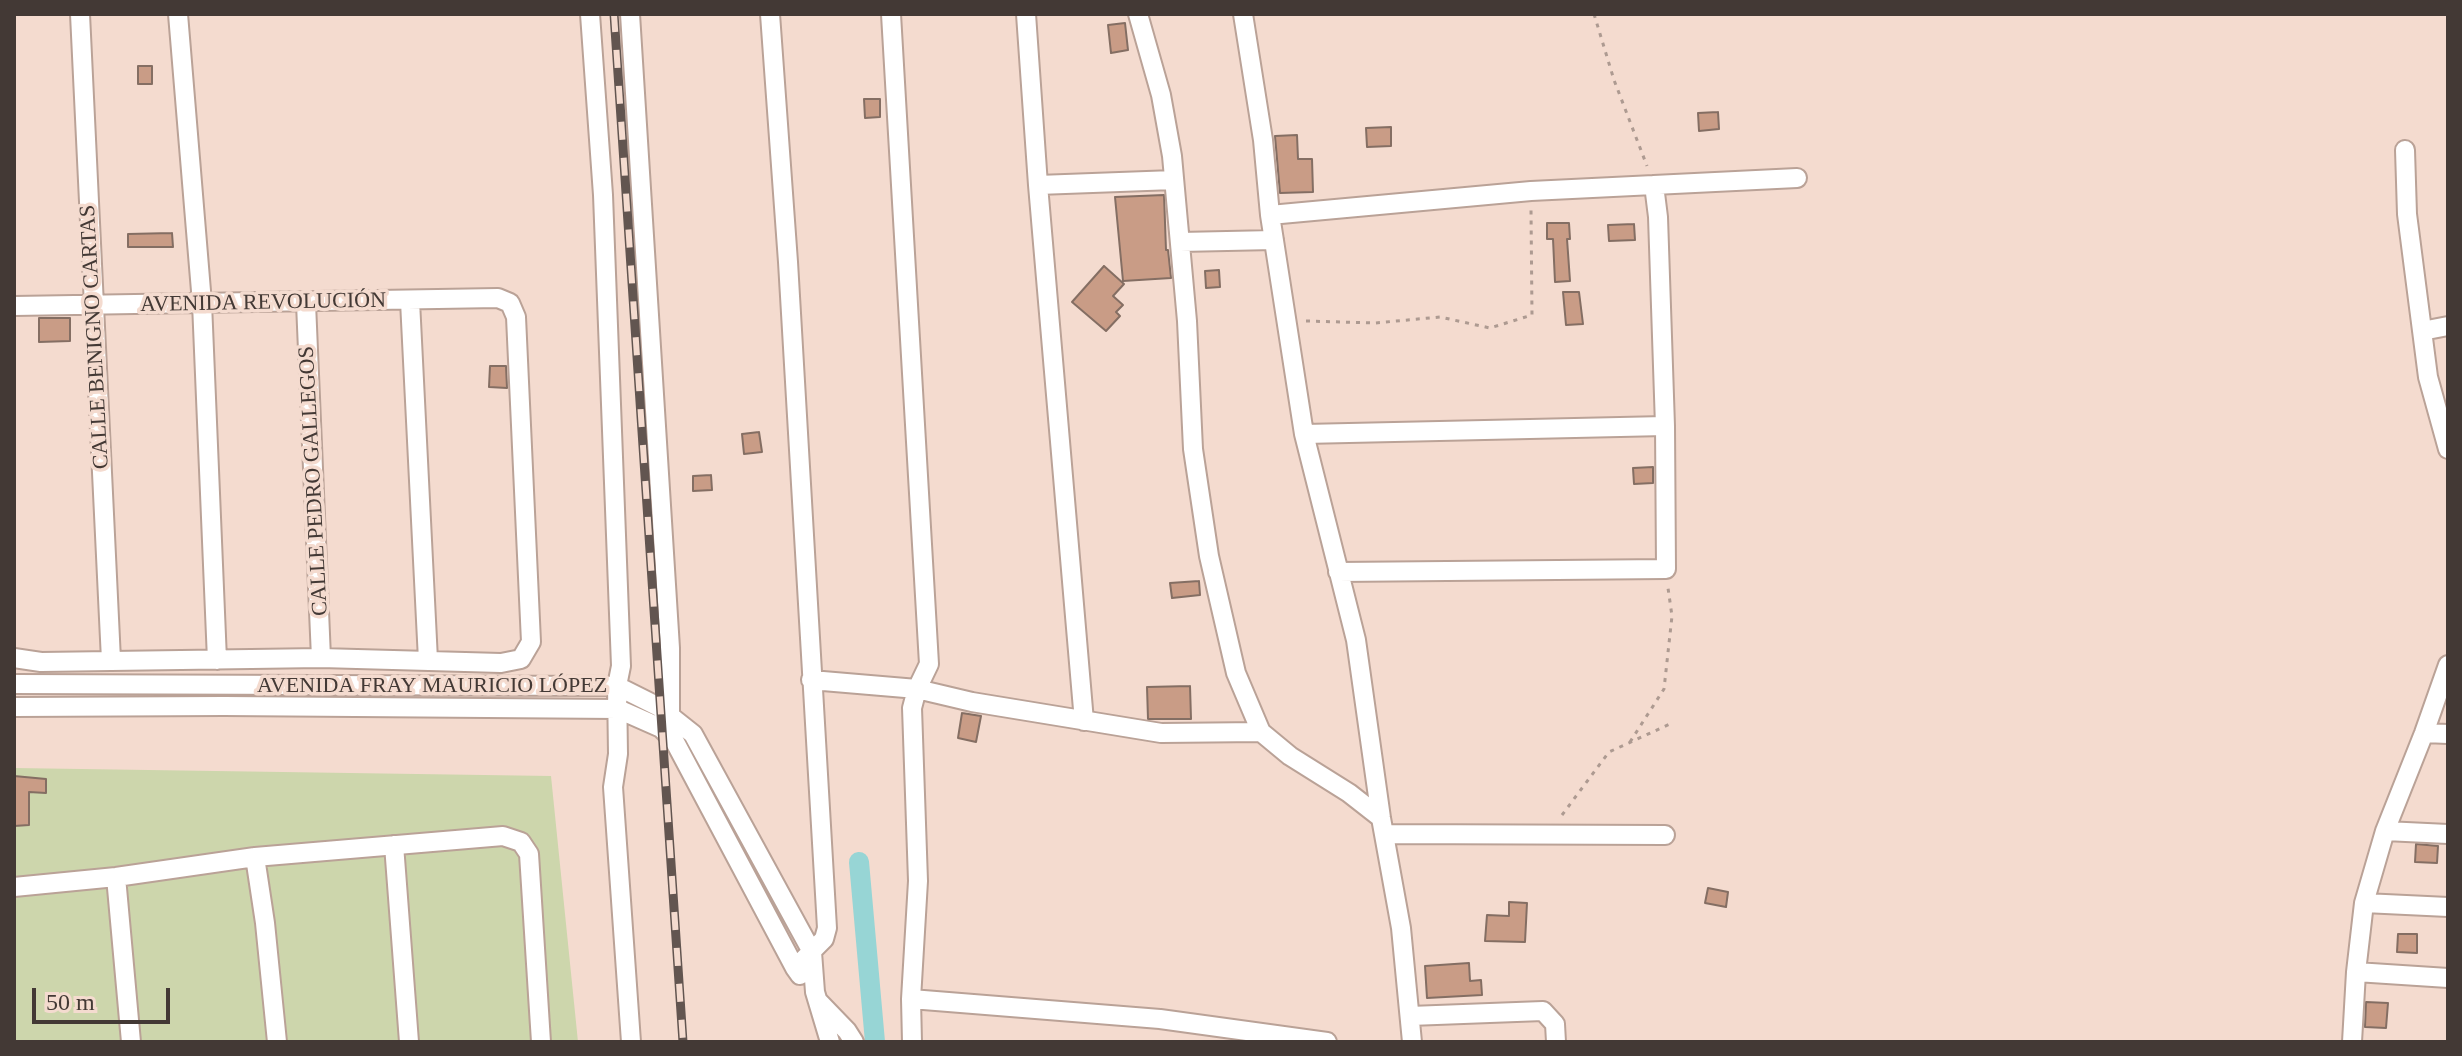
<!DOCTYPE html>
<html>
<head>
<meta charset="utf-8">
<style>
  body { margin:0 }
  #map { position:relative; width:2462px; height:1056px; overflow:hidden; background:#f4dbcf; font-family:Georgia,serif }
  canvas { display:block }
  .frame { position:absolute; inset:0; border:16px solid #433935; pointer-events:none }
  .scale { position:absolute; left:32px; top:988px; width:138px; height:36px; box-sizing:border-box; border:4px solid #433935; border-top:0; padding-left:10px; font-size:24px; line-height:28px; white-space:nowrap; color:#433935; -webkit-text-stroke:6px #f4dbcf; paint-order:stroke }
</style>
</head>
<body>
<div id="map">
<canvas width="2462" height="1056"></canvas>
<div class="frame"></div>
<div class="scale">50 m</div>
</div>
<script>
const g = document.querySelector('canvas').getContext('2d');
g.lineJoin = 'round';
function paint(path, color) {
  g.fillStyle = color;
  g.fill(path, 'evenodd');
}
function toPath(rows) {
  const path = new Path2D();
  for (const r of rows) {
    path.moveTo(r[0], r[1]);
    for (let i = 2; i < r.length; i += 2) path.lineTo(r[i], r[i + 1]);
  }
  return path;
}
function stroke(path, color, width, dash) {
  g.strokeStyle = color;
  g.lineWidth = width;
  g.lineCap = dash ? 'butt' : 'round';
  g.setLineDash(dash || []);
  g.stroke(path);
}
function drawText(font, color, halo, rows, align = 'center') {
  g.font = font + ' Georgia,serif';
  g.lineWidth = 7;
  g.setLineDash([]);
  g.textBaseline = 'middle';
  g.strokeStyle = halo;
  g.fillStyle = color;
  for (const [text, x, y, turn = 0] of rows) {
    g.save();
    g.translate(x, y);
    g.rotate((+turn || 0) * Math.PI / 180);
    g.textAlign = isNaN(turn) ? turn : align;
    if (halo) g.strokeText(text, 0, 0);
    g.fillText(text, 0, 0);
    g.restore();
  }
}
paint(toPath([
  [14,768,551,776,578,1042,14,1042]
]), '#cdd6ac');
stroke(toPath([
  [859,862,875,1042]
]), '#97d5d5', 20);
const building = toPath([
  [1125,23,1128,50,1111,53,1108,25,1125,23],
  [138,66,152,66,152,84,138,84,138,66],
  [864,99,880,99,880,117,865,118,864,99],
  [1718,112,1719,129,1699,131,1698,113,1718,112],
  [1391,127,1391,146,1367,147,1366,128,1391,127],
  [1297,135,1298,159,1312,159,1313,192,1280,193,1275,136,1297,135],
  [1164,195,1166,250,1168,250,1171,278,1123,281,1115,197,1164,195],
  [1547,223,1569,223,1570,239,1567,239,1570,281,1555,282,1553,239,1547,239,1547,223],
  [1634,224,1635,240,1609,241,1608,225,1634,224],
  [172,233,173,247,128,247,128,234,172,233],
  [1104,266,1124,284,1113,296,1123,305,1116,312,1120,316,1106,331,1072,302,1104,266],
  [1219,270,1220,287,1206,288,1205,271,1219,270],
  [1563,292,1579,292,1583,324,1566,325,1563,292],
  [39,318,70,318,70,341,39,342,39,318],
  [490,366,506,366,507,388,489,387,490,366],
  [759,432,762,452,744,454,742,434,759,432],
  [1653,467,1653,483,1634,484,1633,468,1653,467],
  [711,475,712,490,693,491,693,476,711,475],
  [1199,581,1200,595,1172,598,1170,583,1199,581],
  [1190,686,1191,719,1148,719,1147,687,1190,686],
  [962,713,981,716,976,742,958,738,962,713],
  [14,776,46,779,46,793,29,792,29,825,14,826,14,776],
  [2416,844,2438,846,2437,863,2415,862,2416,844],
  [1708,888,1728,892,1726,907,1705,903,1708,888],
  [1509,902,1527,903,1525,942,1485,941,1487,915,1509,916,1509,902],
  [2398,934,2417,934,2417,953,2397,952,2398,934],
  [1469,963,1470,981,1481,980,1482,995,1427,998,1425,966,1469,963],
  [2366,1002,2388,1003,2386,1028,2365,1027,2366,1002]
]);
paint(building, '#c99c86');
stroke(building, '#846e63', 2);
const minor = toPath([
  [80,14,111,660],
  [178,14,202,303,217,660],
  [590,14,603,195,621,666,617,686,618,754,613,787,631,1042],
  [630,14,670,648,670,722],
  [770,14,788,262,827,928,824,939,795,968],
  [891,14,929,664,917,689,912,708,918,881,911,999,912,1042],
  [1026,14,1038,185,1084,721],
  [1138,14,1161,95,1172,156,1187,321,1193,449,1209,556,1236,673,1261,732,1290,756,1349,793,1381,818],
  [1243,14,1263,140,1270,215,1304,434,1356,640,1381,818,1401,928,1412,1042],
  [2405,150,2407,214,2428,377,2448,449],
  [1038,185,1174,180],
  [1270,215,1531,191,1797,178],
  [1180,242,1274,240],
  [410,301,428,660],
  [306,303,321,658],
  [14,306,498,298,510,303,516,317,531,642,521,659,501,663,321,658,41,662,14,658],
  [2422,331,2448,326],
  [1304,434,1665,426],
  [1338,572,1666,569,1665,426,1658,217,1654,185],
  [811,680,917,689,972,702,1161,733,1261,732],
  [14,684,617,686,659,707,693,734,812,952,815,992,830,1042],
  [14,707,224,706,618,709,661,728,675,742,795,968,800,975],
  [2424,733,2448,734],
  [2385,831,2448,834],
  [1385,834,1665,835],
  [394,845,409,1042],
  [116,877,131,1042],
  [14,887,116,877,255,857],
  [2364,903,2448,907],
  [2356,972,2448,978],
  [911,999,1160,1019,1327,1042],
  [819,1002,847,1031,854,1042],
  [1410,1016,1543,1011,1555,1024,1556,1042],
  [277,1042,265,923,255,857,503,836,521,842,529,854,541,1042],
  [2352,1042,2356,972,2364,903,2385,831,2424,733,2448,665]
]);
stroke(minor, '#baa297', 22);
stroke(toPath([
  [1594,14,1614,80,1647,166],
  [1306,321,1375,323,1440,317,1490,328,1532,315,1531,209],
  [1630,742,1664,689,1672,616,1668,588],
  [1562,815,1609,752,1670,724]
]), '#ad9a91', 3, [4, 6]);
stroke(minor, '#fff', 18);
const rail = toPath([
  [614,14,683,1042]
]);
stroke(rail, '#625550', 9);
stroke(rail, '#f4dbcf', 6, [18]);
drawText('22px', '#433935', '#f4dbcf', [
  ["AVENIDA REVOLUCIÓN",263,303,-1],
  ["CALLE BENIGNO CARTAS",95,337,-93],
  ["CALLE PEDRO GALLEGOS",314,481,-93],
  ["AVENIDA FRAY MAURICIO LÓPEZ",432,686]
]);
</script>
</body>
</html>
